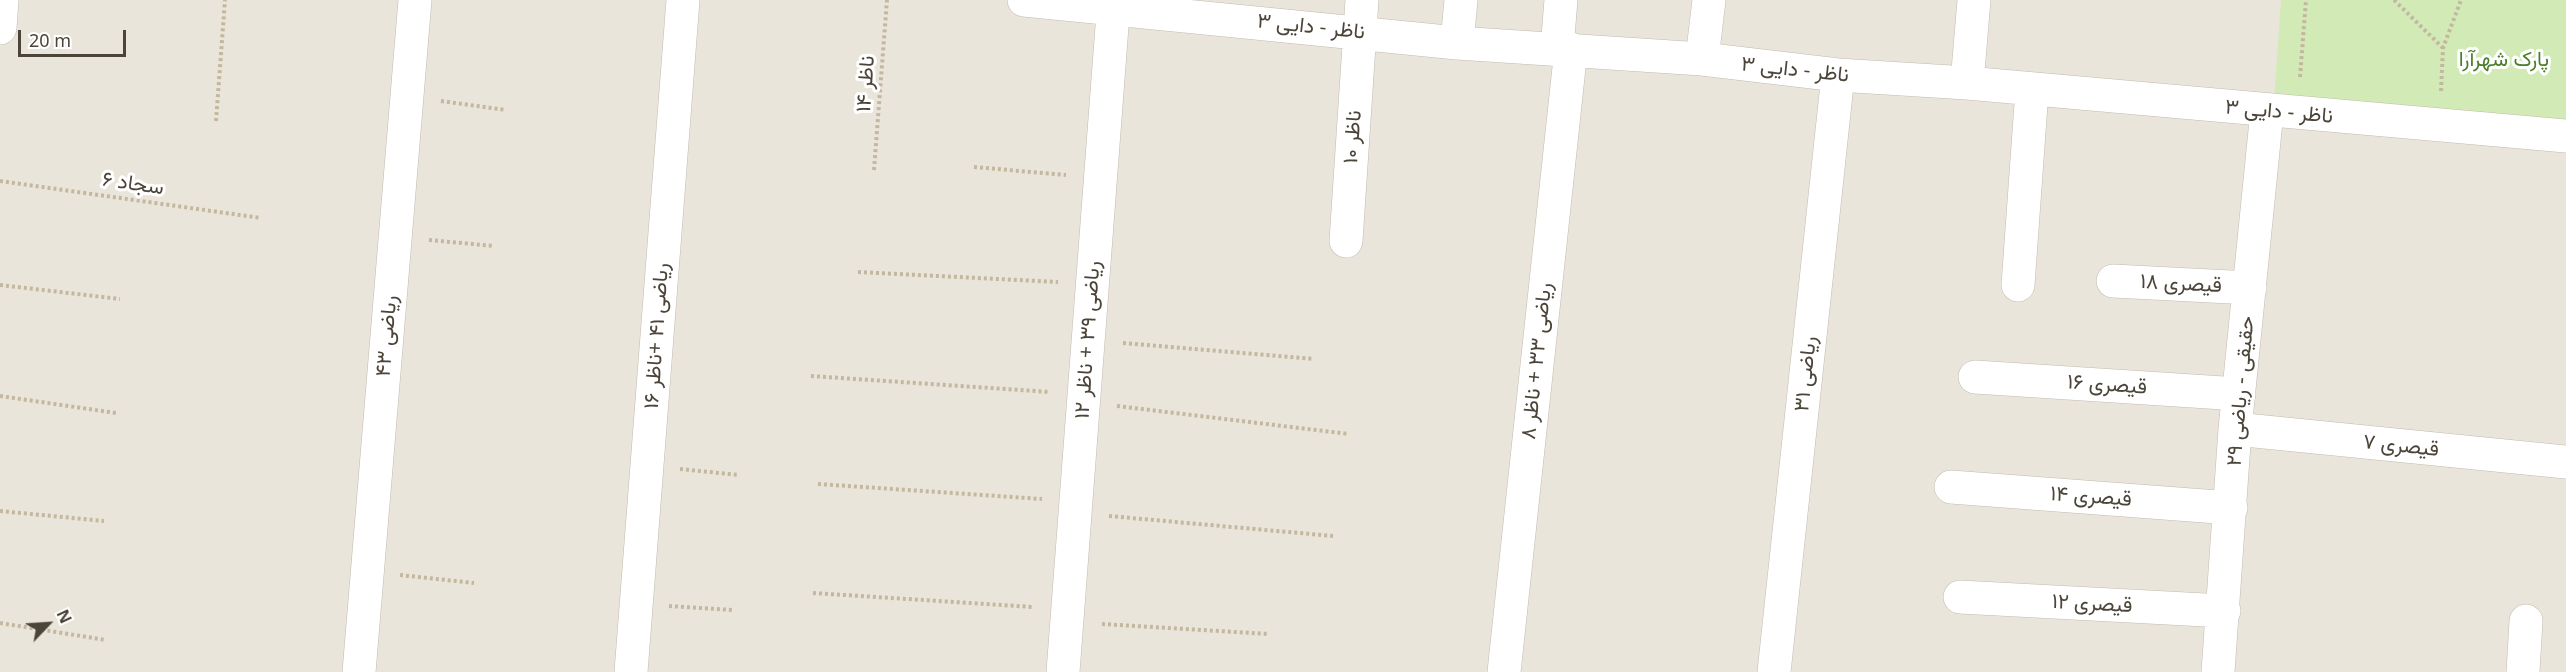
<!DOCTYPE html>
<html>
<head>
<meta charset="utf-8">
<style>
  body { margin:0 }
  #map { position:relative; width:2566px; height:672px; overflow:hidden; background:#f6f3ec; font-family:"Noto Sans",sans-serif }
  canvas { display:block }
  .north { position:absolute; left:18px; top:594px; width:60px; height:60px; -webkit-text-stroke:4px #fff; paint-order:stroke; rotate:65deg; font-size:16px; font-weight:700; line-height:24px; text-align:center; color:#4b4439 }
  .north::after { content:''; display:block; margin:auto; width:21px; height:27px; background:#4b4439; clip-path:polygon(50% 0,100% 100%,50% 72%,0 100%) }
  .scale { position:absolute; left:18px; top:30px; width:108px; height:27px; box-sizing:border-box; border:3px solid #4b4439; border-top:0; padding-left:8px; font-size:18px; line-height:21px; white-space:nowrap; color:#4b4439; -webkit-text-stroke:4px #fff; paint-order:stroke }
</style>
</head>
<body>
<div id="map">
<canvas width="2566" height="672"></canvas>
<div class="north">N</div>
<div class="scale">20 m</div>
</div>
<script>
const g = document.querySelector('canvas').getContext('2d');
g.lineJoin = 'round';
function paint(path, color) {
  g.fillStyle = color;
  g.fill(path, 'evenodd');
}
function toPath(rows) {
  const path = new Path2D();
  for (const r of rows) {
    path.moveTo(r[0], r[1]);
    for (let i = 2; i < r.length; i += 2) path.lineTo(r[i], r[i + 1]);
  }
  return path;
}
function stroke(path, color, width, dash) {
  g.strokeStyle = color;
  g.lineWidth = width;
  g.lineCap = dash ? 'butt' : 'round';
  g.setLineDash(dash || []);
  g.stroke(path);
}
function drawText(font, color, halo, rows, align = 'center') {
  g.font = font + ' "Noto Sans",Vazirmatn,sans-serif';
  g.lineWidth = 6;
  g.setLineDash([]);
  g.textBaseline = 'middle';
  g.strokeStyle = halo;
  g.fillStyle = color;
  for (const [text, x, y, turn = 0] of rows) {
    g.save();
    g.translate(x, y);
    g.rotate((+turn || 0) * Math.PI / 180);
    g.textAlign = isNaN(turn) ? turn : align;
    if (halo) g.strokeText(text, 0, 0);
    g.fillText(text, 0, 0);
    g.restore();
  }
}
paint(toPath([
  [0,0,2566,0,2566,672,0,672]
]), '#eae5da');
paint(toPath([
  [2281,0,2566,0,2566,124,2274,103]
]), '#d2eab5');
const minor = toPath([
  [1024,0,1457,43,1702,59,1838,75,1967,83,2566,136],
  [0,28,2,0],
  [1457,43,1461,0],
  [1557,48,1561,0],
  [1702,59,1709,0],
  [1967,83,1974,0],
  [1346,241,1362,0],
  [2113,281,2250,288],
  [2018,285,2032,90],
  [1975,377,2239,394],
  [2235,429,2566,462],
  [1951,487,2231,508],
  [1960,597,2224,611],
  [359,672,415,0],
  [631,672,683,0],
  [1063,672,1114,0],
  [1504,672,1571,49],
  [1774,672,1838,75],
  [2218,672,2235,429,2267,111],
  [2523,672,2526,621]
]);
stroke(minor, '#c2bbae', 34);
stroke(toPath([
  [2394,0,2443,48],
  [2300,77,2306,0],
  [2441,91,2443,48,2461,0],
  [441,101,506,110],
  [216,121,225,0],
  [974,167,1066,175],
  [874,170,887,0],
  [0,181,261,218],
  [429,240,494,246],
  [858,272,1058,282],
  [0,285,120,299],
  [1123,343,1314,359],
  [811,376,1050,392],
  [0,396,116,413],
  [1117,406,1349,434],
  [680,469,739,475],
  [818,484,1042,499],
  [0,511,104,521],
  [1109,516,1333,536],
  [400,575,474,583],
  [813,593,1033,607],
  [669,606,732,610],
  [0,623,106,640],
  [1102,624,1269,634]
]), '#c4b79f', 4, [3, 3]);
stroke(minor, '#fff', 33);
drawText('21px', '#4b4439', '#fff', [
  ["ناظر - دایی ۳",1311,27,6],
  ["ناظر - دایی ۳",1795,70,6],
  ["ناظر ۱۴",866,84,-86],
  ["ناظر - دایی ۳",2279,112,5],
  ["ناظر ۱۰",1353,137,-86],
  ["سجاد ۶",133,184,8],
  ["قیصری ۱۸",2181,284,3],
  ["ریاضی ۴۳",387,336,-85],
  ["ریاضی ۴۱ +ناظر ۱۶",657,336,-86],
  ["ریاضی ۳۹ + ناظر ۱۲",1088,340,-86],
  ["ریاضی ۳۳ + ناظر ۸",1537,361,-84],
  ["ریاضی ۳۱",1806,374,-84],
  ["قیصری ۱۶",2107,385,4],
  ["حقیقی - ریاضی ۲۹",2241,391,-85],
  ["قیصری ۷",2401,446,6],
  ["قیصری ۱۴",2091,497,4],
  ["قیصری ۱۲",2092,604,3]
]);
drawText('21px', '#4a7f2a', '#fff', [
  ["پارک شهرآرا",2504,60]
]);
</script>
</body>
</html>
